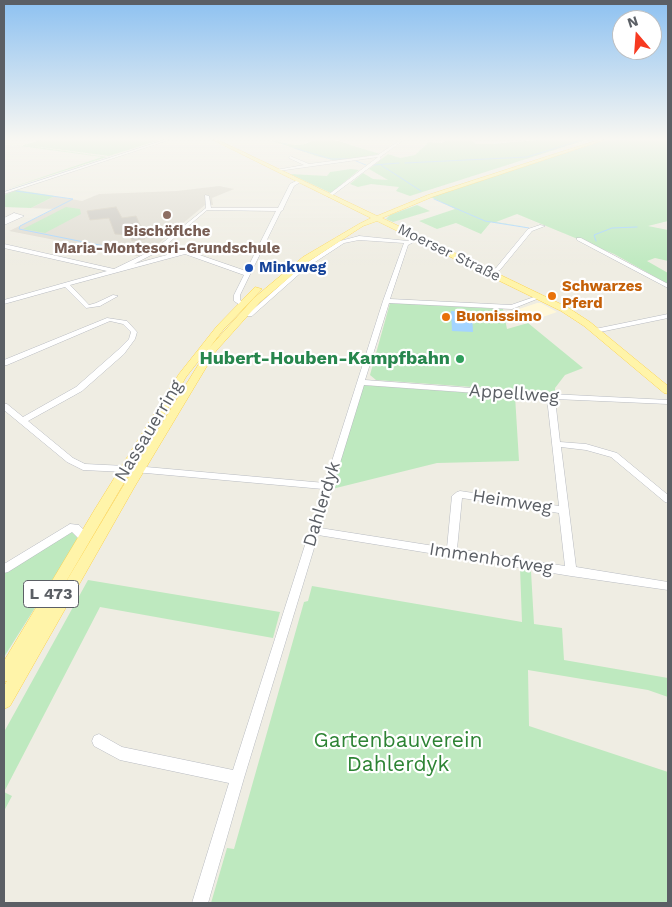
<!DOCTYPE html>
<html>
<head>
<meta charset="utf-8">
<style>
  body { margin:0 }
  #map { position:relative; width:672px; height:907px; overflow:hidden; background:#efede3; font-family:"Work Sans",sans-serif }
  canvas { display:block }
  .frame { position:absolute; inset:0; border:5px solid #5b5f65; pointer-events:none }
  .north { position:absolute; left:612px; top:10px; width:50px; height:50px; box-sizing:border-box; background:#fff; border:1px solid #bdbfc1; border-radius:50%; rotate:342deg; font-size:14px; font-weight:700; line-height:20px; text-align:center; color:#5b5f65 }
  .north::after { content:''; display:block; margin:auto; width:18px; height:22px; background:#f73a21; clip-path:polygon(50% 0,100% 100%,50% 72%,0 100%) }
</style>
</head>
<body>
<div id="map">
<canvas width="672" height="907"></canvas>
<div class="frame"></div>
<div class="north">N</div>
</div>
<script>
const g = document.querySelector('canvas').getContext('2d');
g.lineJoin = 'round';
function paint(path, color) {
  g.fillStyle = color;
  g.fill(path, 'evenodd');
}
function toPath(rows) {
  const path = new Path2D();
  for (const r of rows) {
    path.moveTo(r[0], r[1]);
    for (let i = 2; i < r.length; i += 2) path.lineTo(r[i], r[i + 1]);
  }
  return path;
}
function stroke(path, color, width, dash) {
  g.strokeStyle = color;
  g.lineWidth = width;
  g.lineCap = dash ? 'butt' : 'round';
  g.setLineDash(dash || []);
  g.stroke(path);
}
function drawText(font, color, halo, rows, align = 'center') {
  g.font = font + ' "Work Sans",sans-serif';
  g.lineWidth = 4.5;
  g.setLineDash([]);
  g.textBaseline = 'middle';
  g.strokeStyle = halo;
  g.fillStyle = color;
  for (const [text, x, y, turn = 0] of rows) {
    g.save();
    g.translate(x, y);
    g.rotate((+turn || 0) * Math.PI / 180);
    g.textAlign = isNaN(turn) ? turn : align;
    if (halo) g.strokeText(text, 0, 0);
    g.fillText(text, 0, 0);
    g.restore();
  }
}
paint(toPath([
  [537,303,541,303,557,312,534,320,519,309]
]), '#fff8d9');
paint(toPath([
  [219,186,234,189,212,198,213,205,205,205,142,257,9,231,54,209,31,208,55,196,82,201,99,194,177,191]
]), '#dfdcd2');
paint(toPath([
  [41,140,160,140,109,156,24,145,107,157,4,190,102,157,4,144,23,146,23,145],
  [270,140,294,145,305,144,315,140,335,140,380,154,337,161,316,156],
  [447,140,472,140,476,144,491,144,538,140,586,140,410,196,396,191,399,187,371,184,358,187,350,184,363,173,373,179,388,180,369,169,388,154,400,158,415,155,429,142,442,143],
  [605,140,668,140,668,221,648,226,668,230,668,261,655,258,647,261,668,273,668,284,614,254,517,214,496,222,527,227,491,222,481,234,456,223,437,229,419,221,455,209,431,197],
  [351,169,359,170,331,193,290,174,327,176,330,172],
  [17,190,55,196,31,208,4,207,4,195],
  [417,205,430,211,393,222,386,219,390,215],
  [66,207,80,209,81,214,45,233,23,229],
  [390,303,503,309,507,329,528,323,583,368,565,375,555,388,555,393,376,380,370,375],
  [363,385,515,396,519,461,437,463,332,489],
  [74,531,79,538,4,657,4,572],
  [520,567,531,571,534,624,562,628,564,660,668,678,668,697,648,690,528,670,529,726,668,772,668,903,211,903,227,848,234,849,304,602,308,601,312,586,522,622],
  [88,580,280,612,273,638,100,607,4,792,12,796,4,811,4,732]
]), '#bee9bf');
paint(toPath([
  [451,311,472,312,473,332,452,331]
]), '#a4d4ff');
stroke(toPath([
  [618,140,627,140],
  [283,144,287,144],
  [294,148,331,159,347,159],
  [356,161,366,165],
  [405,163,527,157,582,140],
  [374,165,399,163],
  [381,165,421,191],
  [16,191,73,199,20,226,19,229,144,254],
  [4,192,164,140],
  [434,199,485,221,529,228],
  [596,241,594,235,612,228,637,227]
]), '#a4d4ff', 1);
const building = toPath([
  [116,207,122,218,136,216,140,225,146,227,149,233,143,234,145,239,132,241,129,235,115,234,109,218,90,220,87,211,116,207]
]);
paint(building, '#cac7c0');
stroke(building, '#d5cfc1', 1);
const minor = toPath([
  [164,140,169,140,4,194,4,192,164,140],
  [400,140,404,140,380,157,381,159,330,197,328,197,328,195,378,157,278,171,276,170,304,165,289,158,290,156,309,164,378,155,400,140],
  [298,180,302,181,294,186,283,209,283,210,281,211,240,295,240,300,244,303,244,305,240,305,234,301,234,295,244,275,185,254,70,285,89,305,96,303,113,295,118,296,100,306,86,308,65,287,4,304,4,300,107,271,4,248,4,244,114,269,155,249,206,208,205,195,209,196,211,208,278,208,290,184,298,180],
  [207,210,276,211,246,271,185,250,134,264,159,251,207,210],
  [14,213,24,216,4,225,4,222,15,217,4,222,4,218,14,213],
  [540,225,545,226,532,231,500,270,491,274,487,274,487,272,496,268,528,229,540,225],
  [359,236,408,241,418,236,421,238,408,245,390,299,511,305,537,296,542,297,512,309,389,303,365,380,551,394,668,400,668,404,555,399,560,442,586,444,617,453,668,495,668,503,665,502,611,457,586,450,561,447,576,567,668,582,668,590,571,576,318,535,244,778,208,903,192,903,229,783,120,760,94,746,92,741,94,736,99,734,122,747,233,770,323,489,146,473,83,470,67,462,4,410,4,404,7,404,23,417,76,387,118,350,129,339,131,332,123,324,110,321,7,365,4,365,4,360,107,318,127,321,137,332,135,339,124,354,82,391,28,421,73,458,85,464,146,467,325,483,383,301,404,243,359,240,344,243,306,268,252,316,243,316,240,314,243,312,249,313,302,266,340,241,359,236],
  [364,385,547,398,559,506,460,491,457,492,452,496,447,548,320,528,364,385],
  [462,498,559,513,565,566,457,549,462,498],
  [577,238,581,238,668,284,668,288,577,240,577,238],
  [668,314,668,318,595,333,592,331,595,329,668,314],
  [70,524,79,525,88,534,89,537,88,540,84,541,80,540,72,532,8,572,4,573,4,564,70,524]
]);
const major = toPath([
  [213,140,218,140,377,216,428,195,598,140,604,140,432,197,382,218,567,307,590,322,668,386,668,394,664,393,584,326,561,311,377,221,363,226,309,261,260,302,216,351,135,486,10,706,4,709,4,686,7,681,4,682,4,661,95,509,179,374,217,326,255,287,262,289,223,330,210,347,254,298,303,257,359,224,371,218,213,140],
  [208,349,125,483,54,602,186,377,208,349]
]);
stroke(minor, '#b8bbc1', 1);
stroke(major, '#fdd34f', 1);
paint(minor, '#fff');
paint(major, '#fff4a9');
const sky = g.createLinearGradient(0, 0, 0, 267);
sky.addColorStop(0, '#8dc1f1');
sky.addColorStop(0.52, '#f8f7f2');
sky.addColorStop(1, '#f8f7f200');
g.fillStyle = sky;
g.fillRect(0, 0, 672, 267);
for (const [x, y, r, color] of [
  [167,215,5,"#8d6e63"],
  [249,268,5,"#1a4fb4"],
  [552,296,5,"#e8710a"],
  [446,317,5,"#e8710a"],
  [460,359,5,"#2e9e5b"]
]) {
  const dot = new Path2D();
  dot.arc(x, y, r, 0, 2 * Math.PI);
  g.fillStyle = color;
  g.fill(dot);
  stroke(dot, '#fff', 2);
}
drawText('bold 15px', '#785e54', '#fff', [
  ["Bischöflche",167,232],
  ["Maria-Montesori-Grundschule",167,249]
]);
drawText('15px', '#5b5f65', '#fff', [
  ["Moerser Straße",449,253,26]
]);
drawText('bold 15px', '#164399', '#fff', [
  ["Minkweg",259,268]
], 'left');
drawText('bold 15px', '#c56008', '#fff', [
  ["Schwarzes",562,287],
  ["Pferd",562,304],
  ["Buonissimo",456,317]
], 'left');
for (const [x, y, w] of [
  [51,594,55]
]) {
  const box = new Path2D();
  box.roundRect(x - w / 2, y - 13.5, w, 27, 4);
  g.fillStyle = '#fff';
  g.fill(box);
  stroke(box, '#5b5f65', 1);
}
drawText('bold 16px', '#5b5f65', null, [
  ["L 473",51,594]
]);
drawText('bold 18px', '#27864d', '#fff', [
  ["Hubert-Houben-Kampfbahn",450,359]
], 'right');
drawText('18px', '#5b5f65', '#fff', [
  ["Appellweg",514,394,4],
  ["Nassauerring",149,431,-59],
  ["Heimweg",512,502,9],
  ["Dahlerdyk",322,504,-73],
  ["Immenhofweg",491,559,9]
]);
drawText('21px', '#2d8334', '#fff', [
  ["Gartenbauverein",398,741],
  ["Dahlerdyk",398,765]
]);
</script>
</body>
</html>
